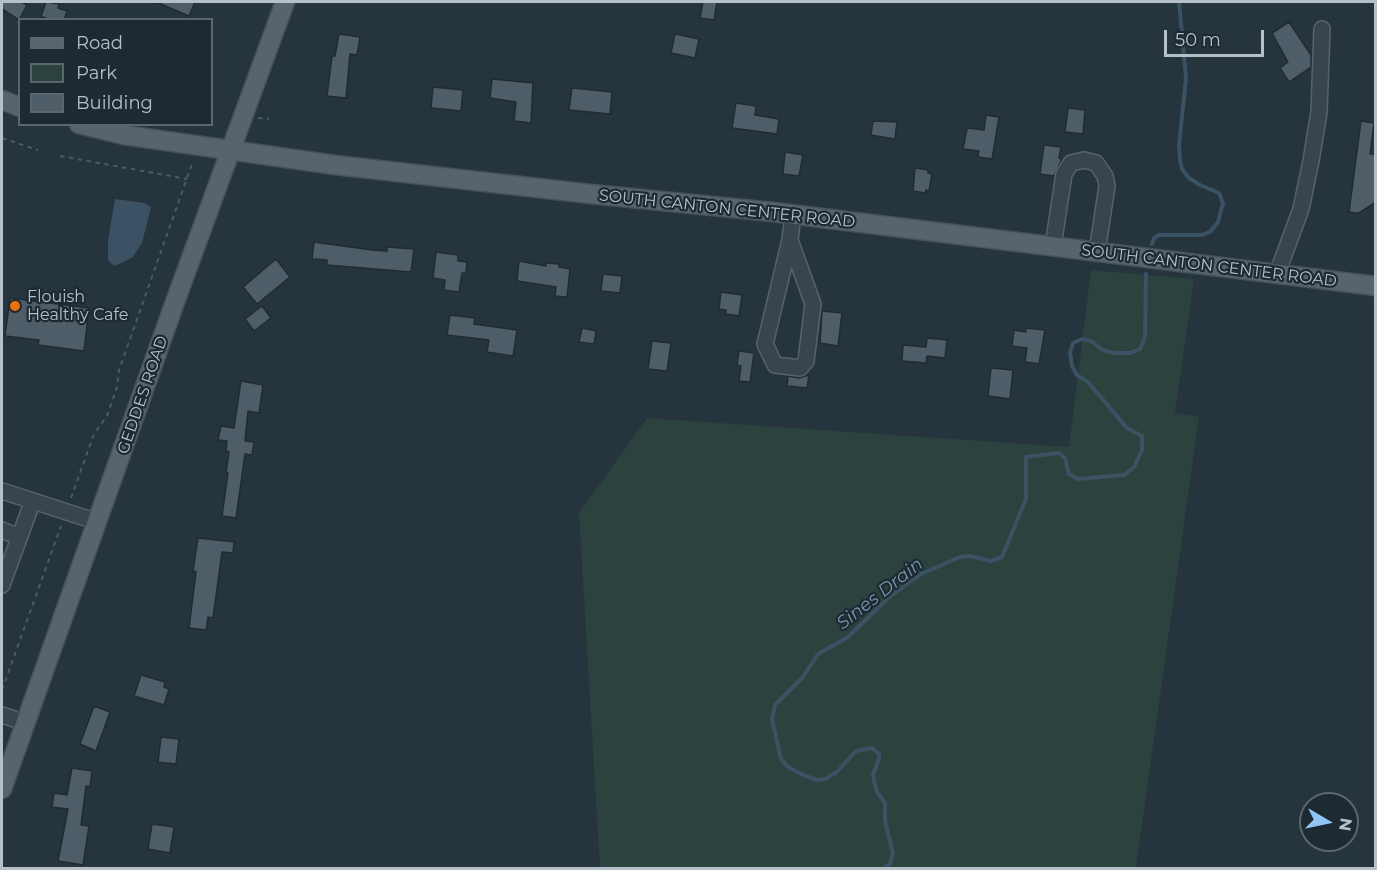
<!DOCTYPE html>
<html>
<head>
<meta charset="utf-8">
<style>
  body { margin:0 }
  #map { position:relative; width:1377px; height:870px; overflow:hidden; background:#26343d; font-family:Montserrat,sans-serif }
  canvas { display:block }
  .frame { position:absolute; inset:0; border:3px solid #b6c0c8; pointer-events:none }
  .legend { position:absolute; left:18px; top:18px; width:195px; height:108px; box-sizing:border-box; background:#1e2a32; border:2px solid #5b666e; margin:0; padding:8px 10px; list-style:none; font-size:18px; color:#b6c0c8 }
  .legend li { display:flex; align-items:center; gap:12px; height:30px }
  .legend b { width:30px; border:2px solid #5b666e }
  .north { position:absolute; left:1299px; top:792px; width:60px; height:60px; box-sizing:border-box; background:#1e2a32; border:2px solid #5b666e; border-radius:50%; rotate:99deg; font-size:16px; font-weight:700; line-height:24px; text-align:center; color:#b6c0c8 }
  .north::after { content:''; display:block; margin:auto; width:21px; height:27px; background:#90c6f3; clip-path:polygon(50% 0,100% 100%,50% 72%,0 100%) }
  .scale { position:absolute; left:1164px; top:30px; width:100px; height:27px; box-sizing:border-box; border:3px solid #b6c0c8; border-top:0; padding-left:8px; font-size:18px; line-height:21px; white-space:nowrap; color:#b6c0c8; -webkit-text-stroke:4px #1e2a32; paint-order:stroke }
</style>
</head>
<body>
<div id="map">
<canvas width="1377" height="870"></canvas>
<div class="frame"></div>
<ul class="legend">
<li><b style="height:8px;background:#58646d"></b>Road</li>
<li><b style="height:16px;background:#2b423f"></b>Park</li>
<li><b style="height:16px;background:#4f5d68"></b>Building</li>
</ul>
<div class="north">N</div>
<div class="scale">50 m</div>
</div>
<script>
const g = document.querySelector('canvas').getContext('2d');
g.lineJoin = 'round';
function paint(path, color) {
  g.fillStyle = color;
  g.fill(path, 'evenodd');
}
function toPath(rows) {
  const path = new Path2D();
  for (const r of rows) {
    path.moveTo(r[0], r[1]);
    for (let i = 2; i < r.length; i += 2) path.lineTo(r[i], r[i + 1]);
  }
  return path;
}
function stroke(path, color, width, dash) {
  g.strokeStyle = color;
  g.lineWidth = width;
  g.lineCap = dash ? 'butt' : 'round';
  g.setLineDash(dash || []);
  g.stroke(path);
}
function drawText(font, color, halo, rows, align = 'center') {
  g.font = font + ' Montserrat,sans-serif';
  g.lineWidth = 4.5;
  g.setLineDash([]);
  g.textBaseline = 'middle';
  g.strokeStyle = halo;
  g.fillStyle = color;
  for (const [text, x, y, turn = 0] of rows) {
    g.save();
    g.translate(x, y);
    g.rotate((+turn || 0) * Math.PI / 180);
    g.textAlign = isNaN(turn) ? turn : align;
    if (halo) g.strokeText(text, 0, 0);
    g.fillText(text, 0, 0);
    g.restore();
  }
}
paint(toPath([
  [1091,270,1194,279,1175,413,1199,417,1136,868,600,868,579,513,647,418,1069,447]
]), '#2b423f');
paint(toPath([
  [115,199,145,203,151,207,142,243,132,258,114,266,108,260,108,241]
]), '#3a5264');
stroke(toPath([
  [1152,244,1154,238,1159,235,1202,235,1210,232,1218,222,1223,203,1219,193,1200,185,1189,178,1182,169,1180,160,1179,145,1186,78,1179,2],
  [884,868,890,864,893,853,885,821,885,803,877,792,874,781,873,774,879,759,879,754,872,748,856,751,837,772,825,779,817,780,803,775,788,767,781,759,772,719,775,705,803,677,818,654,848,637,888,598,921,574,960,557,970,556,991,561,1002,557,1026,499,1026,457,1059,453,1065,458,1069,474,1078,479,1124,475,1134,467,1142,450,1142,436,1127,428,1088,382,1077,375,1072,366,1070,353,1073,343,1082,339,1091,341,1103,350,1114,353,1130,353,1140,349,1145,337,1146,274]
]), '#3a5264', 4);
const building = toPath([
  [2,2,21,2,27,5,19,20,2,9,2,2],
  [46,2,59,4,58,8,67,11,64,20,50,20,41,16,46,2],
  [156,2,195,2,189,16,156,2],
  [703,2,717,2,714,20,700,18,703,2],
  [1289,22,1311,55,1311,67,1289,82,1280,68,1288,62,1272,33,1289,22],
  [339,34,360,37,357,55,350,54,346,98,327,96,332,56,335,56,339,34],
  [675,34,699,39,695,58,671,53,675,34],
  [492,79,533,83,531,123,514,121,516,102,490,98,492,79],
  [433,87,463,90,461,111,431,108,433,87],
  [572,88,612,92,610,114,569,110,572,88],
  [736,103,756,106,755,115,779,119,777,134,732,128,736,103],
  [1068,108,1085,110,1083,134,1065,132,1068,108],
  [986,115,999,117,992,159,978,157,979,151,963,149,967,128,984,130,986,115],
  [873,121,897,122,895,139,871,135,873,121],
  [1361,121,1374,123,1370,154,1376,154,1376,202,1359,213,1355,213,1349,212,1361,121],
  [1044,145,1061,147,1059,158,1062,159,1054,176,1040,174,1044,145],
  [785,152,803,155,799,176,783,174,785,152],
  [915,168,928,170,928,173,932,174,929,191,926,190,925,193,913,191,915,168],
  [314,242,372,250,387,251,387,247,414,249,411,272,327,265,327,260,312,259,314,242],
  [436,252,458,255,458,261,467,262,466,273,462,273,459,292,444,290,445,280,433,278,436,252],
  [276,259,290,277,257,304,243,287,276,259],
  [519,261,546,266,546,263,559,264,559,267,570,269,567,297,555,296,556,287,517,281,519,261],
  [603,274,622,276,620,293,601,291,603,274],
  [721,292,742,295,739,316,726,314,726,310,719,309,721,292],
  [10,298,89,308,84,351,38,345,39,340,5,336,10,298],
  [262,306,271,318,254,331,245,319,262,306],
  [822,311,842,313,838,346,820,343,822,311],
  [450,315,475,318,474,324,517,330,513,356,487,352,489,340,447,335,450,315],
  [582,328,596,331,594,344,579,342,582,328],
  [1026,328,1045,330,1039,364,1025,362,1027,348,1012,346,1014,330,1026,332,1026,328],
  [927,338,947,340,945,358,927,356,926,363,902,361,903,345,926,347,927,338],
  [652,341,671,343,667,371,648,369,652,341],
  [739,351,754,353,750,382,739,381,741,366,737,365,739,351],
  [991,368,1013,370,1010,399,988,396,991,368],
  [809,375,807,388,787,386,788,376,799,378,809,375],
  [241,381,263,385,259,413,248,411,245,441,254,442,252,455,245,454,236,518,222,516,228,473,226,473,229,452,226,451,227,441,218,440,221,426,234,428,241,381],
  [198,538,234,542,233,553,222,552,213,618,208,617,206,630,189,628,196,572,193,571,198,538],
  [141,675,165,682,164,687,169,689,164,705,134,696,141,675],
  [94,706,110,712,96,751,80,744,94,706],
  [161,737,179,739,176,764,158,762,161,737],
  [72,768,92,771,90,787,86,786,81,825,89,826,83,865,58,861,68,809,52,807,54,793,67,795,72,768],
  [152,824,174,827,170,853,148,849,152,824]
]);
paint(building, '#4f5d68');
stroke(building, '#202c34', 1.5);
const minor = toPath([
  [790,240,813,304,806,361,800,368,775,365,765,344,790,240,793,215],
  [1053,246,1064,174,1071,163,1084,160,1096,163,1105,176,1107,186,1097,252],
  [1277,274,1301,209,1311,161,1319,112,1322,29],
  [2,491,98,522],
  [2,530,19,537],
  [2,585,32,503],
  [2,715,26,723]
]);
const major = toPath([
  [2,100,20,107],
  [79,124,124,135,335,165,591,194,773,212,1376,286],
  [2,789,175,302,285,2]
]);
stroke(minor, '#57636b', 18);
stroke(major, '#465159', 21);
stroke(toPath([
  [258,118,269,119],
  [2,138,38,150],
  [60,156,187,179],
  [71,498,94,434,107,416,117,387,119,370,193,161],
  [2,690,61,526]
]), '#4a5e5e', 2, [4.5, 4.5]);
stroke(minor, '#39454d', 15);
stroke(major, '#58646d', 18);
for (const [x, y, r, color] of [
  [15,306,6,"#e8710a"]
]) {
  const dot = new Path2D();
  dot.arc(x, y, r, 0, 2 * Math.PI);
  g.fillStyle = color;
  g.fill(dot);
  stroke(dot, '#1e2a32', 2);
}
drawText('16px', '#b6c0c8', '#1e2a32', [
  ["SOUTH CANTON CENTER ROAD",727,209,6],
  ["SOUTH CANTON CENTER ROAD",1209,266,7],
  ["GEDDES ROAD",143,395,-71]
]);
drawText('16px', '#b6c0c8', '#1e2a32', [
  ["Flouish",27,297],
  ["Healthy Cafe",27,315]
], 'left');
drawText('italic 18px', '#7796aa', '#1e2a32', [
  ["Sines Drain",880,594,-38]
]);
</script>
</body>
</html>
